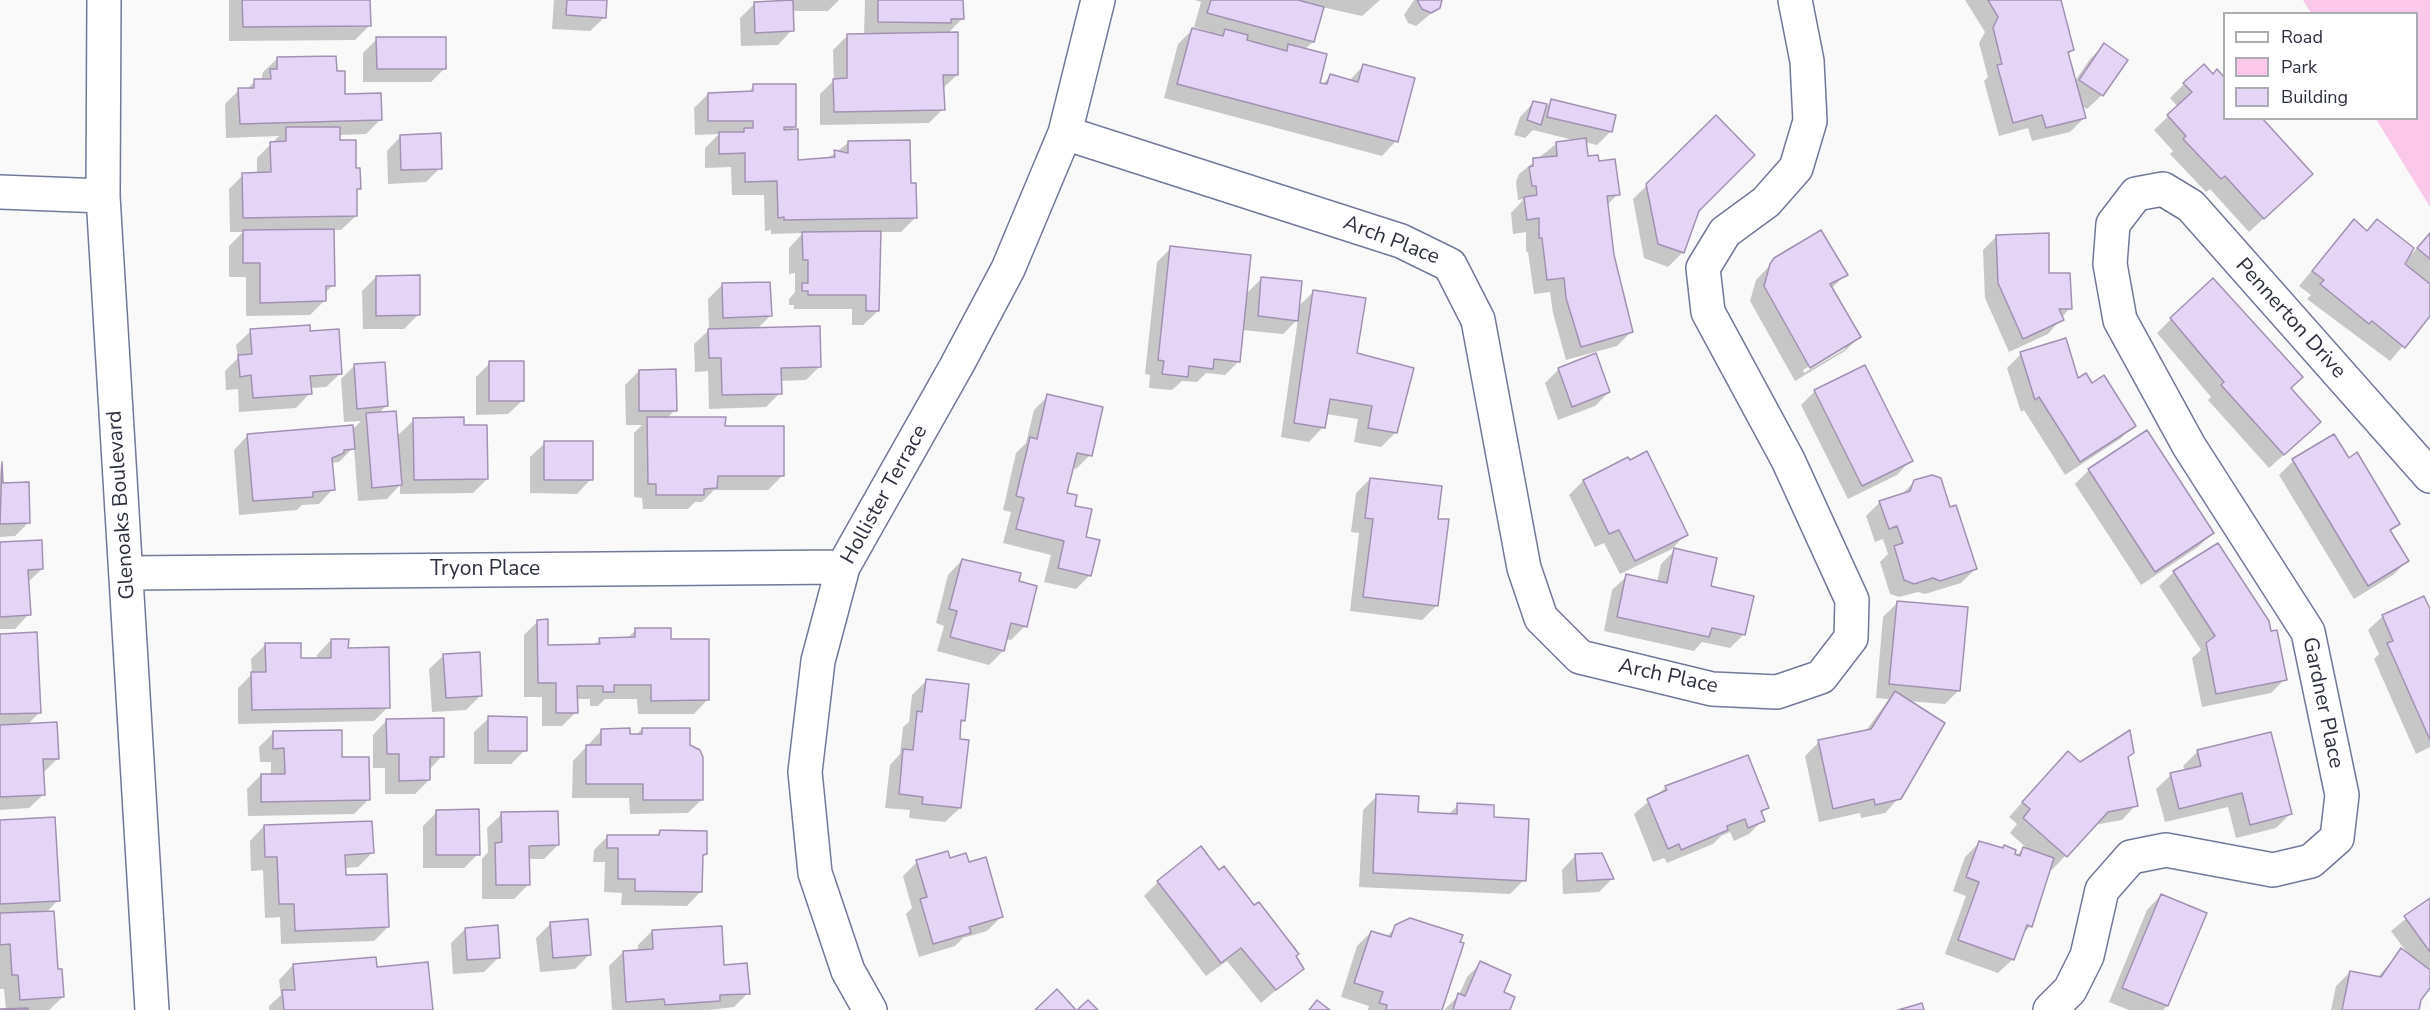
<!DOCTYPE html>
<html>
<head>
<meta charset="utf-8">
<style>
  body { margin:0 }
  #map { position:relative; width:2430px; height:1010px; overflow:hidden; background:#f9f9f9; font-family:"Nunito Sans",sans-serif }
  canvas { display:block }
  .legend { position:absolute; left:2223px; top:12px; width:195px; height:108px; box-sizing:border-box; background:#fff; border:2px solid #abacb1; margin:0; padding:8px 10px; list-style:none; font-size:18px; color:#2c2f3c }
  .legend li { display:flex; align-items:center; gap:12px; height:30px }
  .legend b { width:30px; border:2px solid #abacb1 }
</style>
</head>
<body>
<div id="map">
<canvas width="2430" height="1010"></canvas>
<ul class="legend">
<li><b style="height:8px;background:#fff"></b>Road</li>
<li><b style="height:16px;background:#fac9ea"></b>Park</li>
<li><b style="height:16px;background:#e4d4f5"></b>Building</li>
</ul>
</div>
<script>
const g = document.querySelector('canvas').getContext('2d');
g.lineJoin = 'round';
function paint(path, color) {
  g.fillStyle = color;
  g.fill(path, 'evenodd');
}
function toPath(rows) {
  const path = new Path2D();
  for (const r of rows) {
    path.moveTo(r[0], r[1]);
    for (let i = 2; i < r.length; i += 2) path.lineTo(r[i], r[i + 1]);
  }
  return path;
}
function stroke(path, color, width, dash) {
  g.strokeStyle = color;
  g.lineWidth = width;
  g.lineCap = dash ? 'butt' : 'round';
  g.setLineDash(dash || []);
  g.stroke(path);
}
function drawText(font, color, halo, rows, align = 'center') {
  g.font = font + ' "Nunito Sans",sans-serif';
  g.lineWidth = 4.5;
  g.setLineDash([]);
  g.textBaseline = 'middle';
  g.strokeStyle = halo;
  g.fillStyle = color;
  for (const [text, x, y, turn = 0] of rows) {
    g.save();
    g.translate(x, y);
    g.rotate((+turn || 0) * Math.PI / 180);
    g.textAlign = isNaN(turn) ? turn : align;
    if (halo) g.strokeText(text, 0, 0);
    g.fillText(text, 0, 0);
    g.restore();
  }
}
paint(toPath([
  [2303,0,2430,0,2430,207,2376,119,2416,118,2416,14,2311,13]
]), '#fac9ea');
paint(toPath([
  [229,0,369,0,369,26,355,40,229,41],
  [554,0,606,0,605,17,590,31,552,29],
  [794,0,839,0,828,11,792,11,792,30,778,45,741,46,740,18,755,3],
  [865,0,960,0,963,2,963,18,947,34,957,75,942,89,943,109,929,123,820,125,820,94,834,80,833,50,848,35,864,35],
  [1194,0,1380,0,1362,16,1322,7,1313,42,1304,50,1318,84,1322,85,1330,76,1349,81,1363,66,1396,141,1382,156,1164,98,1178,44,1192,30,1209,34,1210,32,1194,27,1201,2],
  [1414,0,1441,0,1439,7,1416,26,1408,23,1404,15],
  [1965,0,2059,0,2073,50,2067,55,2075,81,2090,59,2104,45,2126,60,2102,95,2087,109,2081,105,2084,118,2070,132,2032,141,2028,128,1999,136,1984,81,1988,77,1979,43,1985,32],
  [377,39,445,68,431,82,363,82,363,53],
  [278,58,335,72,344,95,380,120,366,134,339,135,339,142,355,170,359,188,355,192,356,216,341,230,332,230,333,285,324,294,324,301,310,315,246,316,246,277,229,277,229,246,243,232,230,232,229,189,243,175,257,174,257,158,279,136,226,138,225,104,239,90,246,90,255,81,261,81,263,72],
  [2217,71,2224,79,2224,118,2297,188,2249,232,2210,189,2206,192,2170,154,2173,151,2154,130,2178,107,2170,98,2184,84,2213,76],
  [754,86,795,126,790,131,796,162,827,159,848,143,910,185,915,218,901,232,880,232,878,311,863,325,852,325,852,309,794,309,794,305,789,305,789,299,795,292,795,273,789,274,789,248,803,233,771,234,771,230,765,231,764,195,732,195,731,167,705,168,705,148,719,134,695,135,694,108,708,94,747,93],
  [1552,101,1611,131,1597,145,1585,142,1586,158,1597,163,1618,194,1607,205,1613,255,1631,332,1617,346,1566,360,1553,313,1550,292,1534,294,1528,252,1526,252,1526,232,1513,234,1511,213,1524,199,1518,200,1516,182,1519,174,1556,144,1577,141,1533,130,1525,138,1514,135,1520,117,1534,102,1547,106],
  [1716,117,1698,210,1682,253,1668,267,1644,258,1633,199],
  [401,136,440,168,426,182,388,184,387,151],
  [2354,221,2407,259,2430,234,2430,314,2390,361,2307,299,2311,295,2299,286],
  [1997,236,2048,275,2070,308,2048,334,2009,352,1985,298,1983,250],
  [1171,248,1246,294,1262,278,1298,307,1314,291,1355,354,1395,433,1381,447,1354,442,1358,419,1326,414,1323,427,1309,442,1281,437,1298,319,1283,334,1242,330,1239,361,1225,375,1206,373,1197,382,1182,381,1172,390,1149,388,1150,375,1145,374,1157,262],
  [1775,260,1846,274,1831,289,1859,337,1845,351,1795,381,1750,301,1756,280],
  [1845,345,1845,349,1804,373,1803,370],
  [376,277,418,315,404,329,363,329,362,291],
  [722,285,771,315,757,329,820,366,806,380,780,381,780,393,766,407,709,409,708,371,695,372,694,344,709,330,708,299],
  [2171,319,2289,389,2305,436,2269,468,2208,400,2211,397,2157,333],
  [251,331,309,332,341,373,326,387,310,388,310,393,296,408,239,412,238,389,226,390,225,371,238,358,236,345],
  [2021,354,2091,385,2134,425,2120,439,2065,475,2024,410,2021,412,2007,368],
  [490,363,523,400,508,414,476,415,476,377],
  [355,365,386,406,378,414,397,436,414,420,462,427,487,479,473,493,400,494,400,485,387,499,358,501,354,447,339,462,331,463,333,489,319,504,302,505,297,510,239,515,234,450,248,435,352,430,361,421,344,422,341,379],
  [1559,369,1609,392,1595,406,1558,420,1545,383],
  [639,371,675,410,666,419,724,427,782,476,768,490,714,490,702,502,695,502,688,509,643,509,642,498,634,497,634,433,642,425,626,425,625,385],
  [1815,391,1911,460,1897,475,1848,499,1801,405],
  [1048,396,1090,455,1076,469,1072,468,1066,494,1084,538,1090,575,1076,589,1044,582,1051,555,1003,543,1011,512,1003,510,1016,453,1026,443,1034,410],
  [2333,436,2398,523,2389,532,2407,561,2393,575,2354,599,2279,475,2293,461],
  [545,443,591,479,577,494,530,493,530,457],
  [1627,459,1686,534,1672,549,1620,574,1604,543,1595,547,1569,495,1583,481],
  [0,464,2,485,29,522,15,536,0,537],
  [2089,470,2212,533,2198,547,2141,585,2075,484],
  [1370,479,1436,520,1437,605,1422,620,1350,611,1359,533,1351,532,1356,493],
  [1915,481,1949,509,1975,569,1961,583,1925,594,1918,592,1899,597,1890,594,1880,562,1888,554,1883,539,1875,542,1866,516,1880,502,1901,495],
  [0,544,42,569,27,583,29,614,15,629,0,629],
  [2217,545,2285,679,2271,693,2202,707,2192,658,2201,650,2159,586,2174,572],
  [1675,550,1709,587,1744,634,1730,648,1702,642,1694,651,1604,631,1612,590,1627,576,1657,582,1661,564],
  [962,560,1017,583,1025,626,1011,640,1006,639,1003,651,989,665,937,651,944,626,936,623,948,575],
  [1898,602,1959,690,1945,704,1907,701,1899,798,1885,813,1861,818,1860,813,1819,822,1805,756,1819,742,1865,732,1889,699,1876,698,1883,617],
  [2430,613,2430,747,2416,754,2374,659,2379,654,2368,630,2383,616],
  [538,621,547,646,593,646,600,639,626,639,636,630,708,699,694,714,638,714,637,699,605,699,598,706,590,706,590,699,576,699,576,712,562,726,542,726,542,697,524,697,524,635],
  [0,635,40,712,27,725,58,758,44,772,44,794,29,808,0,810],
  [331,640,347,649,388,707,374,721,238,724,238,688,252,674,251,659,265,645,300,660,317,660,317,655],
  [444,655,480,696,466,710,432,712,429,669],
  [926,681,964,720,959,725,960,808,945,822,909,818,910,810,885,808,890,765,900,754,903,727,909,722,912,695],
  [489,718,525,750,511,764,474,764,474,732],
  [387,720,442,756,429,770,429,780,415,794,385,794,385,768,373,768,373,735],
  [642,729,688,746,702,799,688,813,630,814,629,798,572,798,573,761,602,730,636,735],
  [273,733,341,759,368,800,354,814,248,816,247,789,261,775,271,775,271,762,260,762,259,747],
  [2198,751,2290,814,2276,828,2236,838,2228,807,2165,822,2156,789,2171,775,2185,771,2183,766],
  [2133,752,2127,758,2136,805,2122,820,2094,825,2052,870,2049,868,2031,926,2021,935,2013,959,1998,973,1945,954,1966,896,1953,891,1965,857,1979,843,2016,856,2023,849,2030,851,2010,833,2017,824,2009,817,2054,767],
  [1666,787,1767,808,1761,814,1763,820,1749,834,1734,841,1730,832,1721,836,1713,844,1667,863,1664,858,1653,862,1634,814],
  [1377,796,1416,814,1448,815,1458,805,1492,818,1524,880,1510,894,1359,887,1363,810],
  [437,812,478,854,464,868,423,868,423,826],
  [502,814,558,845,544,859,528,859,528,885,514,899,482,899,482,859,488,852,487,828],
  [0,822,58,900,46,913,63,997,49,1010,6,1010,4,989,0,989],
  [264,826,372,853,358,867,344,868,344,877,388,927,374,941,281,944,280,917,265,918,263,870,251,871,250,841],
  [660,832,706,854,701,858,701,891,687,906,621,905,622,893,604,892,605,862,593,862,594,850,608,836,655,837],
  [1576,855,1613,878,1599,892,1563,894,1562,870],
  [949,860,1002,916,987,931,963,938,955,946,919,957,906,914,912,908,903,876,917,862],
  [1219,872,1302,968,1261,1003,1227,961,1206,976,1144,896,1158,882],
  [2161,895,2205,914,2167,1006,2163,1010,2129,1010,2109,1002,2147,910],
  [2430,899,2430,986,2419,999,2417,1010,2331,1010,2336,986,2350,972,2377,978,2401,950,2408,954,2391,931],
  [550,924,590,954,575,969,540,972,536,938],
  [1396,927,1440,1010,1368,1010,1369,1006,1341,997,1357,946,1371,932,1386,937],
  [465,929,498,958,484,972,453,974,451,943],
  [652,931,723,966,748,993,734,1007,709,1010,612,1010,609,966,623,952,638,951,638,945],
  [1481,963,1502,993,1508,1010,1444,1010,1459,995,1467,977],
  [293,965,376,968,431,1010,269,1010,269,1006,281,995,279,980]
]), '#0003');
const building = toPath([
  [242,0,370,0,371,26,243,27,242,0],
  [567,0,607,0,606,18,566,15,567,0],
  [793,0,794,31,755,33,754,2,793,0],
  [878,0,963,0,964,19,951,19,951,23,878,22,878,0],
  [1211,0,1298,0,1324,7,1314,42,1207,13,1211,0],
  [1417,0,1442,0,1440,8,1431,13,1422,9,1417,0],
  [1988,0,2061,0,2074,50,2068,52,2086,118,2046,128,2042,115,2013,123,1997,65,2002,64,1993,28,1998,17,1988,0],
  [1192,28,1223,36,1225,29,1248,35,1247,40,1287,51,1288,44,1327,54,1320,83,1327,84,1330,74,1358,82,1363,64,1415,78,1398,142,1177,84,1192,28],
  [958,32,958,75,943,75,945,110,834,112,833,79,847,78,847,34,958,32],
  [376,37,446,37,446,69,377,69,376,37],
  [2104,43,2128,60,2103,96,2079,80,2104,43],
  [336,56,337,71,345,71,345,94,381,93,382,120,240,124,238,88,254,88,254,79,271,79,270,69,277,69,277,57,336,56],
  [2204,64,2213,74,2217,69,2224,77,2224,118,2262,118,2313,174,2264,219,2225,176,2221,179,2183,139,2186,136,2167,115,2192,92,2183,83,2204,64],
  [753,84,796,84,796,127,784,127,784,130,798,129,798,160,835,157,834,150,848,153,848,141,910,140,911,183,916,183,917,218,784,220,784,217,778,218,777,181,745,182,745,153,719,154,719,132,744,132,744,128,753,128,753,121,708,121,708,93,753,91,753,84],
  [1551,99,1616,115,1612,132,1547,117,1551,99],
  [1533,101,1547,104,1541,125,1527,120,1533,101],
  [1716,115,1755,155,1699,211,1684,253,1658,244,1646,184,1716,115],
  [286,127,340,127,340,140,356,140,356,168,360,168,361,189,357,189,357,216,243,218,242,173,271,172,270,142,286,141,286,127],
  [441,133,442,169,401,170,400,135,441,133],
  [1586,138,1588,156,1598,155,1599,161,1615,159,1620,195,1607,196,1614,255,1633,332,1581,347,1566,298,1564,278,1547,280,1542,238,1539,238,1539,218,1527,220,1524,197,1537,195,1536,186,1532,186,1529,167,1533,166,1533,158,1557,156,1556,142,1586,138],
  [2354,219,2367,231,2377,219,2414,248,2405,264,2430,284,2430,316,2405,348,2372,321,2369,324,2320,284,2324,280,2312,271,2354,219],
  [334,229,335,286,326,286,326,301,260,303,260,263,243,263,243,230,334,229],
  [1821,230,1848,275,1830,284,1861,337,1810,368,1764,286,1770,264,1774,258,1821,230],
  [881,231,879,311,866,311,866,295,808,295,808,291,802,291,802,283,808,283,808,260,803,260,802,232,881,231],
  [2049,233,2049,273,2070,273,2072,309,2059,309,2064,320,2023,339,1998,283,1996,235,2049,233],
  [2430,233,2430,259,2417,248,2430,233],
  [1170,246,1251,255,1240,362,1214,359,1213,369,1189,366,1188,377,1162,374,1164,361,1158,360,1170,246],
  [420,275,420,315,376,316,376,276,420,275],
  [1261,277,1302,281,1298,321,1258,316,1261,277],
  [2213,278,2303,377,2291,388,2321,422,2284,455,2221,385,2224,382,2170,318,2213,278],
  [770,282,772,316,723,318,722,283,770,282],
  [1313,290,1366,298,1357,353,1414,368,1397,433,1368,428,1372,406,1330,399,1325,428,1294,423,1313,290],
  [310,325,310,331,339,329,342,374,310,376,312,394,253,398,251,375,240,377,238,355,252,354,250,329,310,325],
  [820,326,821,367,781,368,782,394,722,395,721,358,709,358,708,329,820,326],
  [2066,338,2078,378,2086,373,2092,383,2104,375,2136,426,2080,462,2039,397,2035,400,2020,352,2066,338],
  [1596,353,1610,392,1572,407,1558,368,1596,353],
  [489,361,524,361,524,401,489,401,489,361],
  [385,362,388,406,357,409,354,364,385,362],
  [1865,365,1913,461,1862,486,1814,390,1865,365],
  [676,369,677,411,639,411,639,370,676,369],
  [1047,394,1103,407,1092,456,1077,453,1067,493,1077,495,1075,506,1092,509,1086,537,1100,540,1091,576,1058,568,1064,541,1016,529,1024,498,1016,496,1030,437,1037,439,1047,394],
  [396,411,402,485,372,488,366,413,396,411],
  [464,417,464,425,487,425,488,479,414,480,413,418,464,417],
  [647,417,726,417,725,426,784,426,784,476,718,476,717,488,704,489,704,495,656,495,656,484,648,484,647,417],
  [353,425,355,449,344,450,344,453,332,458,335,490,313,492,313,497,253,501,247,434,353,425],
  [2147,430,2214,533,2155,572,2088,469,2147,430],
  [2334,434,2349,458,2357,452,2400,524,2390,530,2409,561,2368,586,2292,459,2334,434],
  [544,441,593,441,593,480,544,480,544,441],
  [1647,451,1688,535,1635,561,1619,530,1609,534,1583,480,1628,457,1630,460,1647,451],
  [2,462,3,483,29,482,30,523,0,524,2,462],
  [1932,475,1941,478,1950,507,1956,505,1977,569,1940,581,1933,578,1914,584,1904,580,1894,546,1903,543,1897,526,1889,529,1879,501,1910,491,1914,480,1932,475],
  [1370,478,1442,486,1438,519,1449,519,1438,606,1363,597,1373,519,1365,518,1370,478],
  [42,540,43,569,28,570,31,615,0,617,0,542,42,540],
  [2218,543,2269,621,2271,631,2277,630,2287,680,2216,694,2206,643,2215,636,2173,571,2218,543],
  [1674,548,1717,558,1711,586,1754,596,1745,635,1712,628,1709,637,1617,617,1626,574,1667,583,1674,548],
  [962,559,1021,573,1019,581,1037,586,1027,627,1011,623,1004,651,950,637,957,611,949,609,962,559],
  [2424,596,2430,609,2430,740,2387,643,2393,641,2382,615,2424,596],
  [1897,601,1968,607,1960,691,1889,684,1897,601],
  [548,619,548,645,600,644,599,638,635,637,635,628,671,628,671,639,709,639,709,700,651,701,651,685,614,685,614,692,603,692,603,686,577,686,578,713,556,713,556,683,538,683,537,620,548,619],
  [37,632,41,713,0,714,0,634,37,632],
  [331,639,349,639,348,648,389,647,390,708,252,710,251,672,266,672,265,643,301,643,301,658,331,658,331,639],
  [480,652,482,696,446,698,443,654,480,652],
  [926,679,969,684,965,721,961,720,960,739,969,740,961,808,922,804,923,797,899,794,903,749,913,750,917,711,922,712,926,679],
  [1895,691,1945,723,1901,799,1875,805,1874,799,1833,809,1818,740,1871,729,1895,691],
  [488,716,527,717,527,751,488,751,488,716],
  [444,718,444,757,430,757,430,780,399,781,399,754,387,754,386,719,444,718],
  [57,722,59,759,43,759,45,795,0,797,0,725,57,722],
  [630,728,630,734,642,734,642,728,690,728,690,745,700,750,703,757,703,800,643,800,643,784,586,784,586,745,601,745,601,729,630,728],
  [342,730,342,757,369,757,370,800,261,802,261,774,285,774,284,748,273,749,273,731,342,730],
  [2130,730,2134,753,2128,757,2138,806,2108,812,2067,857,2023,818,2030,809,2022,802,2068,751,2080,762,2130,730],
  [2271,732,2292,814,2250,825,2242,793,2179,809,2170,773,2201,766,2197,750,2271,732],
  [1748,755,1769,808,1761,811,1765,821,1748,828,1745,819,1727,826,1728,830,1681,850,1679,844,1668,849,1647,799,1667,790,1665,786,1748,755],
  [1376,794,1419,796,1418,812,1457,814,1457,803,1494,805,1494,817,1529,819,1526,881,1373,873,1376,794],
  [479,809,480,855,436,855,436,810,479,809],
  [558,811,559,845,529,846,530,885,496,885,495,843,502,842,501,812,558,811],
  [55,817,60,901,0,904,0,820,55,817],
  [372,821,374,853,345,855,346,875,387,874,389,927,295,931,294,904,279,904,277,857,265,857,264,825,372,821],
  [660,830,707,831,707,854,703,855,702,892,635,891,635,879,618,879,618,848,607,848,607,835,659,835,660,830],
  [1979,841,2003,848,2004,845,2016,850,2015,854,2020,856,2023,847,2054,858,2032,927,2027,925,2014,960,1958,940,1979,882,1966,877,1979,841],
  [1201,846,1219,870,1224,866,1254,905,1259,902,1299,954,1296,956,1304,969,1276,990,1241,948,1221,963,1157,881,1201,846],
  [948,851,950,858,966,853,969,862,986,857,1003,917,969,927,971,933,933,944,920,899,927,897,916,860,948,851],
  [1602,853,1614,879,1577,881,1575,854,1602,853],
  [2161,894,2207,913,2168,1006,2122,988,2161,894],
  [2430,898,2430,952,2404,916,2430,898],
  [54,911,58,969,62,969,64,997,20,1000,18,975,12,975,10,944,0,945,0,913,54,911],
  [1410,918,1463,935,1460,942,1464,943,1442,1010,1386,1010,1387,1005,1379,1003,1383,992,1354,983,1371,931,1391,937,1395,925,1410,918],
  [588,919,591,955,553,958,550,922,588,919],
  [498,925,500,958,467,960,465,928,498,925],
  [722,926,724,965,747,963,750,994,720,995,720,1001,665,1005,664,999,626,1002,623,951,653,949,652,930,722,926],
  [2401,948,2430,970,2430,988,2421,1000,2419,1010,2342,1010,2350,971,2381,977,2401,948],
  [376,957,377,967,428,962,433,1010,284,1010,282,990,295,990,293,964,376,957],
  [1480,961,1511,975,1504,992,1515,997,1510,1010,1453,1010,1458,993,1465,996,1480,961],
  [1057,989,1076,1010,1035,1010,1057,989],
  [1088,1000,1098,1010,1077,1010,1088,1000],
  [1317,1000,1330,1010,1309,1010,1317,1000],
  [1922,1003,1924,1010,1898,1010,1922,1003],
  [28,1008,28,1010,0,1010,0,1009,28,1008]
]);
paint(building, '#e4d4f5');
stroke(building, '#a292b1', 1.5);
const minor = toPath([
  [104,0,103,196,152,1010],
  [1065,133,1401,241,1450,265,1478,320,1524,568,1541,618,1580,657,1712,689,1777,692,1821,677,1851,638,1852,600,1788,460,1708,312,1703,268,1725,232,1766,202,1796,168,1810,121,1807,61,1795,0],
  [0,192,103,196],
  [127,573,843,567],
  [870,1010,848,971,815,873,805,772,818,661,843,567,957,365,1008,269,1065,133,1098,0],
  [2050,1010,2070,990,2087,956,2102,890,2131,857,2166,850,2273,870,2311,861,2337,838,2342,795,2308,632,2189,446,2120,320,2110,264,2113,224,2136,194,2163,189,2191,206,2430,476]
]);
stroke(minor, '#727897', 36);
stroke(minor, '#fff', 33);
drawText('21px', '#2c2f3c', '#fff', [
  ["Arch Place",1391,241,21],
  ["Pennerton Drive",2290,319,48],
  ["Hollister Terrace",885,495,-61],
  ["Glenoaks Boulevard",122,505,-94],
  ["Tryon Place",485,570],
  ["Arch Place",1668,677,12],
  ["Gardner Place",2322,703,78]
]);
</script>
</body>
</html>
